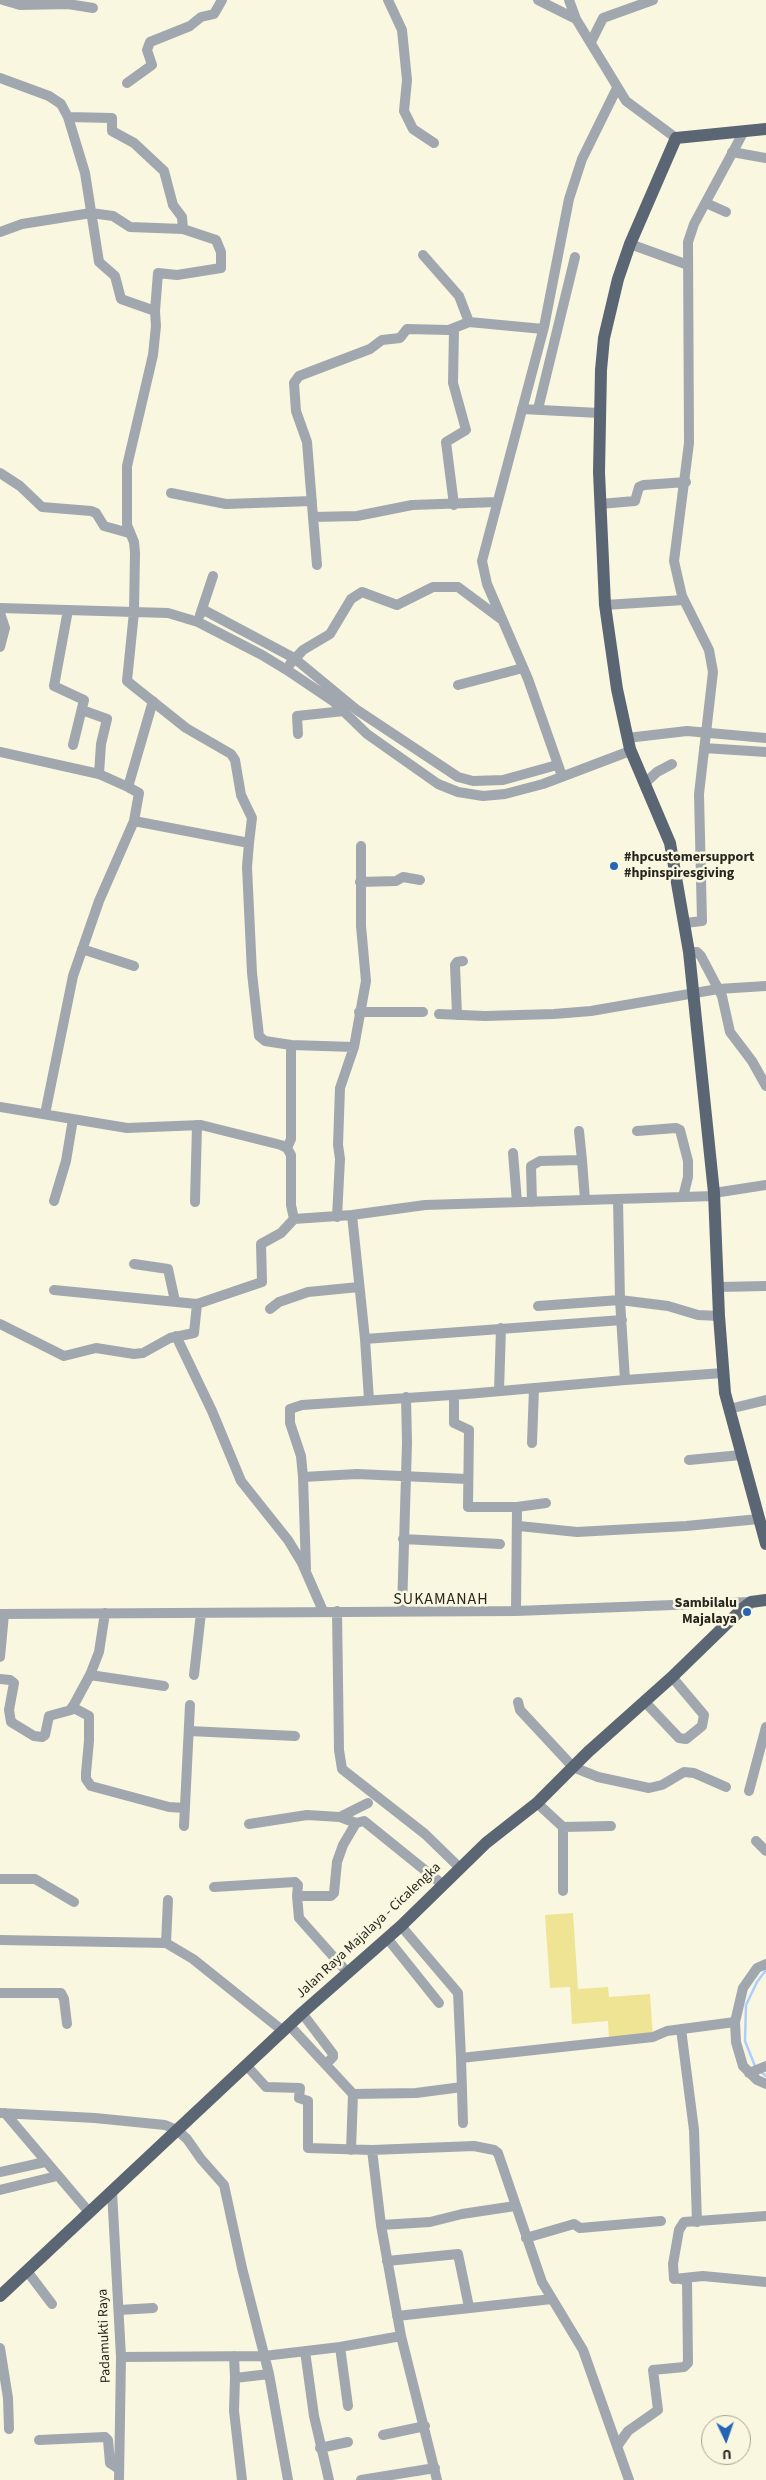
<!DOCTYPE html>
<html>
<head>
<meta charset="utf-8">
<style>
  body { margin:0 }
  #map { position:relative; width:766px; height:2480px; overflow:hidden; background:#faf7e0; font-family:"Source Sans 3",sans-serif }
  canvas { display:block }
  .north { position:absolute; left:701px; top:2415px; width:50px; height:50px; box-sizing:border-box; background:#faf7e0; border:1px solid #a6a392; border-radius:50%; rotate:177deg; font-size:14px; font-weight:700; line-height:20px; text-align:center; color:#27261e }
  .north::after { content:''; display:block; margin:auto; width:18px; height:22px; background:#2664b6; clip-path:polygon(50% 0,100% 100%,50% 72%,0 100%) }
</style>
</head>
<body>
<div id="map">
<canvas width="766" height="2480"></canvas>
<div class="north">U</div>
</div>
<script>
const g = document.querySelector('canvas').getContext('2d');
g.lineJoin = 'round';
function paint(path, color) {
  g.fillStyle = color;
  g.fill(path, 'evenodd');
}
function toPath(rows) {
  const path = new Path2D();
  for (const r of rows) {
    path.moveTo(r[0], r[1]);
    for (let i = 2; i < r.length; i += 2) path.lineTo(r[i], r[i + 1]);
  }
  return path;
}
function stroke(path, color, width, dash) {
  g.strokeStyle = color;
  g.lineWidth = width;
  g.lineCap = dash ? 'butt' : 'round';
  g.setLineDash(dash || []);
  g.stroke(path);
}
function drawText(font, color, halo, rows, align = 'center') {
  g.font = font + ' "Source Sans 3",sans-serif';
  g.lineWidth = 5;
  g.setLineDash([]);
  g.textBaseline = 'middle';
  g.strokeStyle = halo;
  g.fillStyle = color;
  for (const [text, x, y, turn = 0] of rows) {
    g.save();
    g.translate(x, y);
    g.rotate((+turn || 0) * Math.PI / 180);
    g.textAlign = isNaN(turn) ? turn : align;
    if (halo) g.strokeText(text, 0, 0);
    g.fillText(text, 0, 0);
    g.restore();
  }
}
paint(toPath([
  [573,1913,578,1989,608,1987,609,1997,650,1994,653,2037,609,2040,608,2021,572,2024,570,1987,550,1988,545,1915]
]), '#efe494');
stroke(toPath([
  [755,2066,745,2041,746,2005,757,1982,766,1970],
  [761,2072,766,2076]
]), '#accefe', 2.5);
stroke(toPath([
  [3,0,20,5,68,4,93,8],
  [388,0,402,30,407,80,404,111,413,129,434,143],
  [538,0,576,19],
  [569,0,576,19,626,101,676,138],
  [591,42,603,18,653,0],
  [0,78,49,96,61,104,68,117,85,173,99,262,115,276,121,299,155,311,156,326,153,355,127,466,127,525,134,542,135,553,134,612,127,681,186,728,231,754,235,760,241,795,252,818,249,843,134,821,99,901,73,976,45,1114],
  [127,83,152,65,147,50,150,42,190,26,201,17,214,14,222,0],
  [68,117,112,118,112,131,134,143,164,171,173,205,182,217,183,229],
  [732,152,766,158],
  [706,203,726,212],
  [0,232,22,224,91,213,113,216,130,227,183,229,216,240,221,252,221,268,177,275,158,273,155,311],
  [630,244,688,265],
  [423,255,459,296,469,322],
  [522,409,599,413],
  [538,409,575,257],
  [0,473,20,486,42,507,91,511,96,513,104,526,129,533],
  [171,493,226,504,312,501],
  [497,502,412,505,357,516,313,517,307,442,296,411,294,383,299,376,370,349,382,340,400,338,407,329,449,330,469,322,543,329],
  [600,504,635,501,639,487,644,485,686,482],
  [454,505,446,442,466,430,453,383,454,329],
  [313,517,317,565],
  [605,605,684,600],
  [0,608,168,613,198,622,262,655,290,672,333,701,367,734,438,784,458,792,483,796,505,794,543,784,630,751],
  [202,609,294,658,357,710,458,777,473,781,503,780,557,765],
  [68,610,54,686,84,700,73,745],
  [0,613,5,628,0,647],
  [200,615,213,576],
  [290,664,303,650,330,634,351,599,362,592,397,605,433,587,458,587,501,619],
  [458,685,523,668],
  [82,710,107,719,101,744,99,774,128,787],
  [298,734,297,716,344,711],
  [627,738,687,731,766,738],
  [704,748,766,752],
  [0,752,99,774],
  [562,776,528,679,487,584,482,561,544,327,569,199,582,159,617,88],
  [644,784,657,772,672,764],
  [134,821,139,793,128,787,153,701],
  [249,843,247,867,252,973,259,1036,265,1041,291,1045,291,1139,287,1148],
  [360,882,396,881,403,877,420,880],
  [685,923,702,921,699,794,713,672,709,650,682,596,674,561,689,443,688,242,694,224,743,133],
  [82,949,134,966],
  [689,952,697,952,701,956,722,996,730,1032,752,1061,766,1086],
  [359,1012,423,1012],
  [439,1014,485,1016,554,1014,591,1011,718,989,766,986],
  [457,1015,455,965,457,962,463,961],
  [291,1045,354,1047],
  [0,1107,127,1128,201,1125,281,1145,287,1148,291,1155,291,1205,294,1219,352,1215,425,1205,714,1196],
  [579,1131,582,1160],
  [637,1131,676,1128,680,1130,688,1161,688,1177,683,1197],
  [513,1153,517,1202],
  [714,1193,766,1185],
  [54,1201,66,1161,73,1119],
  [195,1202,197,1125],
  [532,1202,531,1166,540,1161,582,1160,585,1200],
  [352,1215,365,1339,622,1320],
  [337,1217,340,1159,338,1145,340,1088,354,1047,366,981,361,926,361,846],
  [134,1264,168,1269,175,1301],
  [719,1287,766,1286],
  [54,1290,197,1304],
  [538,1306,620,1300,618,1199],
  [270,1309,279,1302,308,1292,359,1287],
  [719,1316,698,1315,668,1306,620,1300,625,1380,723,1373],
  [0,1324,64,1356,96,1348,134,1354,143,1353,170,1338,194,1333,197,1304,262,1282,261,1244,281,1233,294,1219],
  [176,1336,212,1411,241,1481,288,1540,302,1563,323,1611],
  [365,1339,369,1400],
  [499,1391,501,1328],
  [454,1395,454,1423,469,1430,468,1507,517,1507,546,1503],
  [729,1409,766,1400],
  [532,1443,534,1388],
  [689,1460,741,1455],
  [303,1477,306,1569],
  [467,1479,357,1474,303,1477,301,1456,290,1423,290,1409,302,1405,467,1394,625,1380],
  [519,1526,577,1532,686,1526,759,1519],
  [403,1539,500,1544],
  [402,1610,407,1443,406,1397],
  [337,1611,339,1750,342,1769,425,1834,460,1868],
  [516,1611,517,1507],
  [0,1614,516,1611,751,1602],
  [0,1657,4,1614],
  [90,1675,164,1686],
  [194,1675,201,1613],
  [0,1679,10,1680,14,1683,9,1710,11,1722,34,1736,42,1737,45,1735,49,1716,71,1710,90,1675,99,1652,105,1613],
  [518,1702,520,1710,573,1767,598,1777,649,1788,662,1785,684,1772,694,1773,726,1787],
  [645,1702,679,1738,686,1739,702,1726,704,1715,672,1677],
  [72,1707,89,1716,89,1741,86,1773,86,1779,91,1786,169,1807,185,1808],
  [189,1731,295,1736],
  [749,1791,766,1727],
  [537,1803,563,1827,563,1891],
  [340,1817,368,1803],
  [249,1824,307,1815,340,1817,356,1823,364,1821,442,1884],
  [184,1826,190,1705],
  [563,1827,611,1826],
  [756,1841,766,1851],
  [0,1879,35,1879,74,1902],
  [214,1887,295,1882,298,1885,297,1896,331,1896,334,1893,337,1862,343,1845,356,1823],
  [297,1896,299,1918,348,1973],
  [401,1926,458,1993,461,2058,653,2037,667,2031,735,2022],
  [387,1938,439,2003],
  [0,1940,166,1943,193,1959,283,2031],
  [166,1943,168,1900],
  [766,1964,757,1968,743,1988,735,2022,736,2042,743,2066,757,2080,766,2084],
  [0,1993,61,1993,64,1999,67,2024],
  [302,2013,333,2054,333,2057,326,2064],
  [289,2025,353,2094,351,2150],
  [681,2029,694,2130,697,2222],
  [461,2058,463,2123],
  [246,2065,266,2087,300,2088,299,2098,308,2101,308,2148,372,2150],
  [749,2073,766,2066],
  [353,2094,416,2093,462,2087],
  [0,2113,95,2118,165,2125,177,2130,187,2139,201,2159,224,2185,242,2268,269,2374,288,2480],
  [5,2113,89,2212],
  [0,2172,45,2162],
  [0,2190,57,2176],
  [112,2191,121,2357,119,2480],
  [766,2216,684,2222,679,2230,673,2264,674,2279,703,2276,766,2282],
  [381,2225,430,2222,462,2214,515,2206],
  [526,2238,574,2224,580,2228,661,2221],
  [387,2261,458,2254,469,2307],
  [27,2271,52,2304],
  [119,2310,153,2308],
  [397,2316,552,2299],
  [401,2336,437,2480],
  [340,2347,401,2336,381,2225,372,2150,474,2146,494,2150,498,2153,542,2282,583,2350,629,2480],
  [0,2348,8,2398,9,2429],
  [305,2351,314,2416,329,2480],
  [234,2356,235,2378],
  [121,2357,264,2356,340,2347,348,2406],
  [383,2435,425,2426],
  [39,2440,105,2437,108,2440,110,2463,119,2469],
  [618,2445,628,2431,658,2410,653,2370,684,2367,688,2363,687,2280,680,2279],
  [320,2448,348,2442],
  [242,2480,234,2411,235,2378,269,2374],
  [361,2480,435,2468]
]), '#a1a7af', 10);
stroke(toPath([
  [766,129,676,138,630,244,618,279,604,338,601,370,599,472,605,605,617,689,630,749,670,843,689,952,714,1193,719,1316,725,1393,766,1544],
  [0,2296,302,2013,401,1926,486,1843,537,1803,588,1752,672,1677,742,1609,751,1602,766,1600]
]), '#5b6674', 12);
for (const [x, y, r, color] of [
  [614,866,5,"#2664b6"],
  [747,1612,5,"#2664b6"]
]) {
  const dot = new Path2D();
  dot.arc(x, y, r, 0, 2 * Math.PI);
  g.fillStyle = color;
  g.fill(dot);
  stroke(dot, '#faf7e0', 2);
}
drawText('bold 14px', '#27261e', '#faf7e0', [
  ["#hpcustomersupport",624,858],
  ["#hpinspiresgiving",624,874],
  ["Sambilalu",737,1604,"right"],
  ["Majalaya",737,1620,"right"]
], 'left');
drawText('14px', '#27261e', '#faf7e0', [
  ["Jalan Raya Majalaya - Cicalengka",369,1931,-43],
  ["Padamukti Raya",105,2336,-92]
]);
g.letterSpacing = '1px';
drawText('16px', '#27261e', '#faf7e0', [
  ["SUKAMANAH",441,1600]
]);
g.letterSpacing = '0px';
</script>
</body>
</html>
